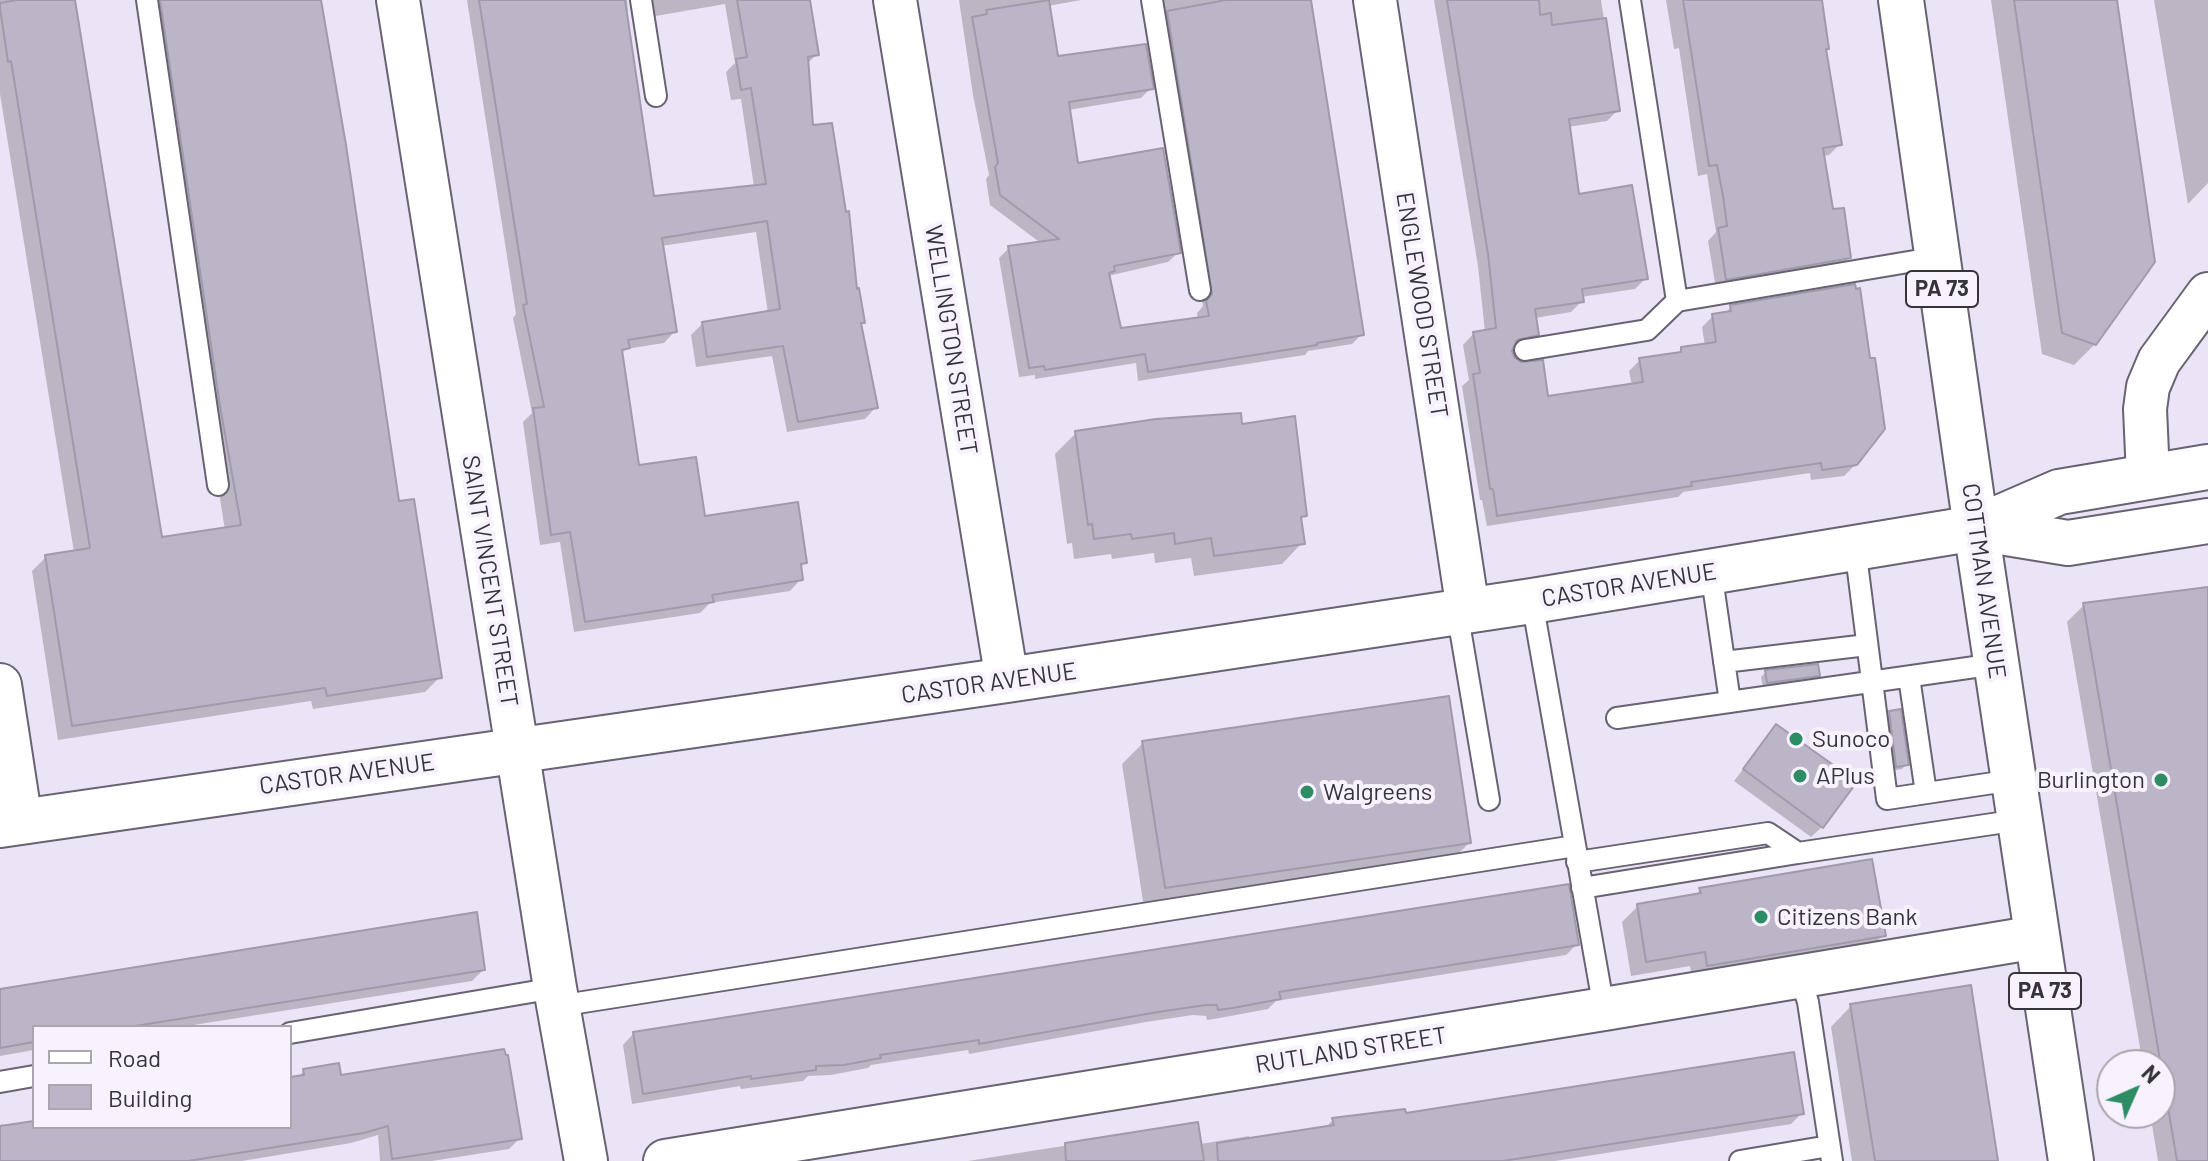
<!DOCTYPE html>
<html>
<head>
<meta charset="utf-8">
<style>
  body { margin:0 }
  #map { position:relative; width:2208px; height:1161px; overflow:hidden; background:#ebe4f6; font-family:Barlow,sans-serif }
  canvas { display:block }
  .legend { position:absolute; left:32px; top:1025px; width:260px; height:104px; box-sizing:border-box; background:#f7f2fd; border:2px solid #aaa6af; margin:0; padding:10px 14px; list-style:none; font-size:24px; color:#36343a }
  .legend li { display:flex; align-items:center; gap:16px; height:40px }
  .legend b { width:40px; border:2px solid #aaa6af }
  .north { position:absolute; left:2096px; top:1049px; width:80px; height:80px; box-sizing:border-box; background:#f7f2fd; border:2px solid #aaa6af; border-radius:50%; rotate:45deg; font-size:22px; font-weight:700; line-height:32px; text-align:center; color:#36343a }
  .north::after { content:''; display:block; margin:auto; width:28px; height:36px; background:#2d8c64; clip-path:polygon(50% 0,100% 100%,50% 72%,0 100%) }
</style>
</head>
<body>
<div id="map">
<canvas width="2208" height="1161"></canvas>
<ul class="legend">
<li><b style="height:10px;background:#fff"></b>Road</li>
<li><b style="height:22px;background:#bcb5c7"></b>Building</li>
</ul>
<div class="north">N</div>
</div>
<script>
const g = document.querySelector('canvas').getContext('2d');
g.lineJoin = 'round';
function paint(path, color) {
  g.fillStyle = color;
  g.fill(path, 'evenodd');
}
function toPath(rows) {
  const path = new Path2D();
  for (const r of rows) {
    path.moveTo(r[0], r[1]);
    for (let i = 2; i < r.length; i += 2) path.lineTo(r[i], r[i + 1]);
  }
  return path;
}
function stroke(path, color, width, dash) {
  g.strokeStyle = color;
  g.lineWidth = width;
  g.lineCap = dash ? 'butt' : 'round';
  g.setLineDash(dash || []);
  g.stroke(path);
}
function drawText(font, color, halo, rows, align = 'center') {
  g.font = font + ' Barlow,sans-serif';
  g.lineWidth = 8;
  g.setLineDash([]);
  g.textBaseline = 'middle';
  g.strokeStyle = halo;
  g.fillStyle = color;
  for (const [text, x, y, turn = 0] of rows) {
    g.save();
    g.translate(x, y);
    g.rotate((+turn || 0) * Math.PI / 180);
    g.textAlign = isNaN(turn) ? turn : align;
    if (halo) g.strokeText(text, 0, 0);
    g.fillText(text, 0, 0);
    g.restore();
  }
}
paint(toPath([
  [0,0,73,0,160,539,225,530,141,0,319,0,398,503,440,677,425,692,313,709,311,701,58,740,32,571,46,557,74,552,0,94],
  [467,0,627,0,628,11,625,13,653,198,754,187,741,99,731,100,726,72,735,63,725,4,644,18,634,0,809,0,817,54,807,64,812,127,863,322,859,325,876,407,865,419,787,432,772,356,696,367,691,335,703,323,768,313,756,232,661,246,675,331,664,343,626,349,620,355,637,467,703,518,805,563,799,568,801,579,790,591,710,603,700,613,574,632,560,542,540,545,523,422,532,413,513,318,516,314],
  [959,0,1081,0,1048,6,1057,59,1151,88,1141,98,1068,110,1077,165,1179,252,1168,262,1108,276,1119,330,1198,319,1197,313,1203,306,1152,0,1309,0,1362,334,1352,344,1308,351,1305,355,1138,381,1136,363,1035,379,1035,375,1019,377,999,258,1009,248,1042,244,990,205,986,179,989,175,973,95],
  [1434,0,1601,0,1618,110,1607,121,1568,127,1577,196,1646,278,1635,289,1581,297,1582,301,1571,312,1535,318,1537,334,1526,345,1511,349,1513,359,1547,399,1632,386,1629,371,1640,360,1676,354,1682,349,1705,346,1702,327,1713,316,1724,314,1731,307,1856,464,1844,476,1811,480,1810,473,1683,492,1678,497,1487,526,1482,500,1480,500,1462,386,1469,380,1463,345,1474,333,1485,332,1478,266],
  [1666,0,1821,0,1827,48,1824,51,1840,144,1829,155,1822,156,1831,212,1849,258,1838,269,1716,289,1708,241,1716,232,1712,207,1707,174,1698,176,1679,48,1674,49],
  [1991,0,2115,0,2095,344,2074,365,2042,354],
  [2154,0,2208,0,2208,183,2188,204],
  [1240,426,1305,515,1299,521,1302,543,1282,564,1194,576,1191,558,1155,563,1154,553,1112,559,1111,554,1074,559,1072,543,1067,544,1055,454,1076,433],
  [2208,589,2208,1161,2158,1161,2150,1113,2160,1113,2160,1065,2143,1065,2067,622,2084,605],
  [1766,672,1818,675,1813,680,1763,687,1761,677],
  [1890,713,1907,764,1902,769,1892,771,1885,718],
  [1776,726,1822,827,1811,837,1734,781],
  [1143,743,1469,843,1448,864,1144,908,1122,764],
  [1700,890,1883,935,1868,951,1692,980,1690,966,1631,976,1622,922,1638,906,1694,897],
  [1577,944,1566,955,1276,1001,1268,1009,1220,1018,1207,1020,1206,1016,1193,1015,1146,1022,969,1054,968,1050,871,1065,868,1068,831,1075,808,1076,803,1081,741,1089,740,1086,632,1104,623,1045,633,1034],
  [483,970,472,981,181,1027,34,1027,34,1050,0,1056,0,990],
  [1851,1006,1996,1161,1852,1161,1831,1027],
  [304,1071,339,1077,520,1138,509,1149,432,1161,380,1161,378,1135,351,1143,242,1161,0,1161,0,1125,3,1124,3,1128,34,1123,34,1127,290,1127,290,1079,297,1078],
  [1802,1113,1791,1124,1555,1161,968,1161,1196,1125,1200,1144,1249,1136,1249,1140,1325,1128,1333,1120,1405,1116]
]), '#0003');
const building = toPath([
  [16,0,75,0,162,537,241,525,220,406,160,0,321,0,346,145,399,501,414,499,442,678,327,696,325,688,72,726,45,555,90,548,11,61,8,62,0,8,0,3,16,0],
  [479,0,625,0,654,196,766,184,751,88,741,90,736,59,747,57,737,0,810,0,819,55,808,57,813,125,832,123,846,212,849,211,857,289,859,288,865,323,861,323,878,408,798,422,783,346,707,357,702,322,780,309,767,221,662,238,677,332,628,340,630,348,622,350,639,465,696,457,705,516,798,502,807,563,801,564,803,580,712,595,714,602,585,622,570,532,551,535,533,408,544,407,523,305,527,304,479,0],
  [1049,0,1058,56,1146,44,1154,89,1069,102,1078,163,1163,148,1181,253,1114,266,1115,271,1109,273,1121,328,1209,316,1206,301,1212,294,1167,11,1226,0,1311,0,1364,335,1317,343,1317,345,1148,372,1145,354,1045,370,1044,366,1029,368,1008,246,1059,239,1000,195,995,167,998,163,972,17,987,14,986,10,1049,0],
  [1447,0,1539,0,1540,15,1551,13,1552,25,1606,18,1620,111,1569,119,1579,194,1632,185,1648,279,1582,289,1584,302,1535,309,1539,335,1517,340,1512,351,1515,358,1521,362,1543,360,1548,396,1643,382,1639,358,1681,352,1681,347,1716,342,1712,314,1731,311,1730,305,1855,284,1856,289,1860,288,1870,358,1875,358,1885,429,1857,465,1822,470,1821,463,1691,482,1692,486,1497,516,1493,489,1490,489,1473,374,1480,373,1473,332,1496,328,1488,254,1447,0],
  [1683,0,1822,0,1829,49,1826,49,1842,145,1823,148,1833,209,1844,208,1851,258,1726,280,1718,228,1727,226,1723,196,1717,165,1709,166,1683,0],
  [2014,0,2117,0,2155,262,2096,345,2062,333,2014,0],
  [1241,413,1242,424,1295,416,1307,516,1301,517,1305,544,1214,556,1211,538,1175,544,1174,533,1132,539,1131,534,1094,539,1092,524,1088,525,1075,431,1156,419,1241,413],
  [2208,587,2208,1161,2177,1161,2083,603,2208,587],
  [1818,664,1820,676,1767,683,1765,670,1818,664],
  [1449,696,1471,843,1165,888,1142,741,1449,696],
  [1901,709,1909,765,1896,767,1889,711,1901,709],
  [1776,724,1857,782,1823,828,1743,769,1776,724],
  [1872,859,1886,936,1707,966,1705,952,1646,962,1637,904,1701,893,1699,888,1872,859],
  [1569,884,1579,945,1279,992,1281,999,1233,1008,1218,1010,1217,1005,1206,1005,1158,1012,979,1044,979,1040,880,1055,881,1058,844,1065,816,1066,816,1070,751,1079,751,1076,643,1094,633,1032,1569,884],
  [477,912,485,970,129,1027,34,1027,34,1042,0,1048,0,989,477,912],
  [1971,985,1998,1161,1875,1161,1850,1004,1971,985],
  [504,1049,506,1055,508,1055,522,1139,392,1159,388,1126,364,1133,188,1161,0,1161,0,1126,34,1121,34,1127,290,1127,290,1077,304,1075,303,1069,339,1063,341,1075,504,1049],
  [1794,1052,1804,1114,1503,1161,1218,1161,1217,1143,1334,1125,1332,1118,1405,1109,1406,1113,1794,1052],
  [1198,1122,1204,1161,1066,1161,1065,1143,1198,1122]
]);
paint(building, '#bcb5c7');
stroke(building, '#a19aab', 2);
const lane = toPath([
  [147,0,218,485],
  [641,0,656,96],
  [1152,0,1200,290],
  [1630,0,1677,301,1938,257],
  [1525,350,1647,330,1677,301],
  [1855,547,1887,799,2013,780],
  [1711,571,1730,702],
  [1532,601,1604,1009],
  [1457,611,1489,800],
  [1724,662,1867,645],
  [1909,677,1926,793],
  [1617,718,1996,664],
  [1577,862,1768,833,1798,853,2019,820],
  [1582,888,1798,853],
  [1800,977,1808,1002,1832,1161],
  [558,1006,1575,846],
  [290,1033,555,988],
  [0,1082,34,1076],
  [1740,1161,1829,1146]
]);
const street = toPath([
  [398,0,555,988,586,1161],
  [895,0,1007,680],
  [1375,0,1468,610],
  [2148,476,2145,409,2148,387,2159,361,2208,294],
  [0,685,21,822],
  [665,1161,1604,1009,2037,937]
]);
const secondary = toPath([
  [1976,528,2068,543,2208,521],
  [0,825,1007,680,1532,601,1976,528,2059,492,2208,467]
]);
const primary = toPath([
  [1901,0,1976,528,2071,1161]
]);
stroke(lane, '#686272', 24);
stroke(street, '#686272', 46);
stroke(secondary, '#686272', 48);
stroke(primary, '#686272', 48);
stroke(lane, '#fff', 20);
stroke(street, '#fff', 42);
stroke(secondary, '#fff', 44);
stroke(primary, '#fff', 44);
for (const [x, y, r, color] of [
  [1796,739,8,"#2d8c64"],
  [1800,776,8,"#2d8c64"],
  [2161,780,8,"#2d8c64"],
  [1307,792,8,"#2d8c64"],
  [1761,917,8,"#2d8c64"]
]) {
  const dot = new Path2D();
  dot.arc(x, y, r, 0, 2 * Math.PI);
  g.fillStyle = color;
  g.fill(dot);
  stroke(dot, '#f7f2fd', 3);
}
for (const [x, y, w] of [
  [1942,289,72],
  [2045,991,72]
]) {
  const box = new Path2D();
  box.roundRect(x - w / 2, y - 18, w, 36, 6);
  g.fillStyle = '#f7f2fd';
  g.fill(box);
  stroke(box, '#36343a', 2);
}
drawText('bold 22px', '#36343a', null, [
  ["PA 73",1942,289],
  ["PA 73",2045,991]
]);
drawText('24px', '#36343a', '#f7f2fd', [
  ["ENGLEWOOD STREET",1422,305,81],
  ["WELLINGTON STREET",951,340,81],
  ["SAINT VINCENT STREET",490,581,81],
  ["COTTMAN AVENUE",1984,581,82],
  ["CASTOR AVENUE",1629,585,-9],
  ["CASTOR AVENUE",989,683,-8],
  ["CASTOR AVENUE",347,774,-8],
  ["RUTLAND STREET",1351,1050,-9]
]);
drawText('24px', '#36343a', '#f7f2fd', [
  ["Sunoco",1812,739],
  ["APlus",1816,776],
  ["Burlington",2145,780,"right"],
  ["Walgreens",1323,792],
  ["Citizens Bank",1777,917]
], 'left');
</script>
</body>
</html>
